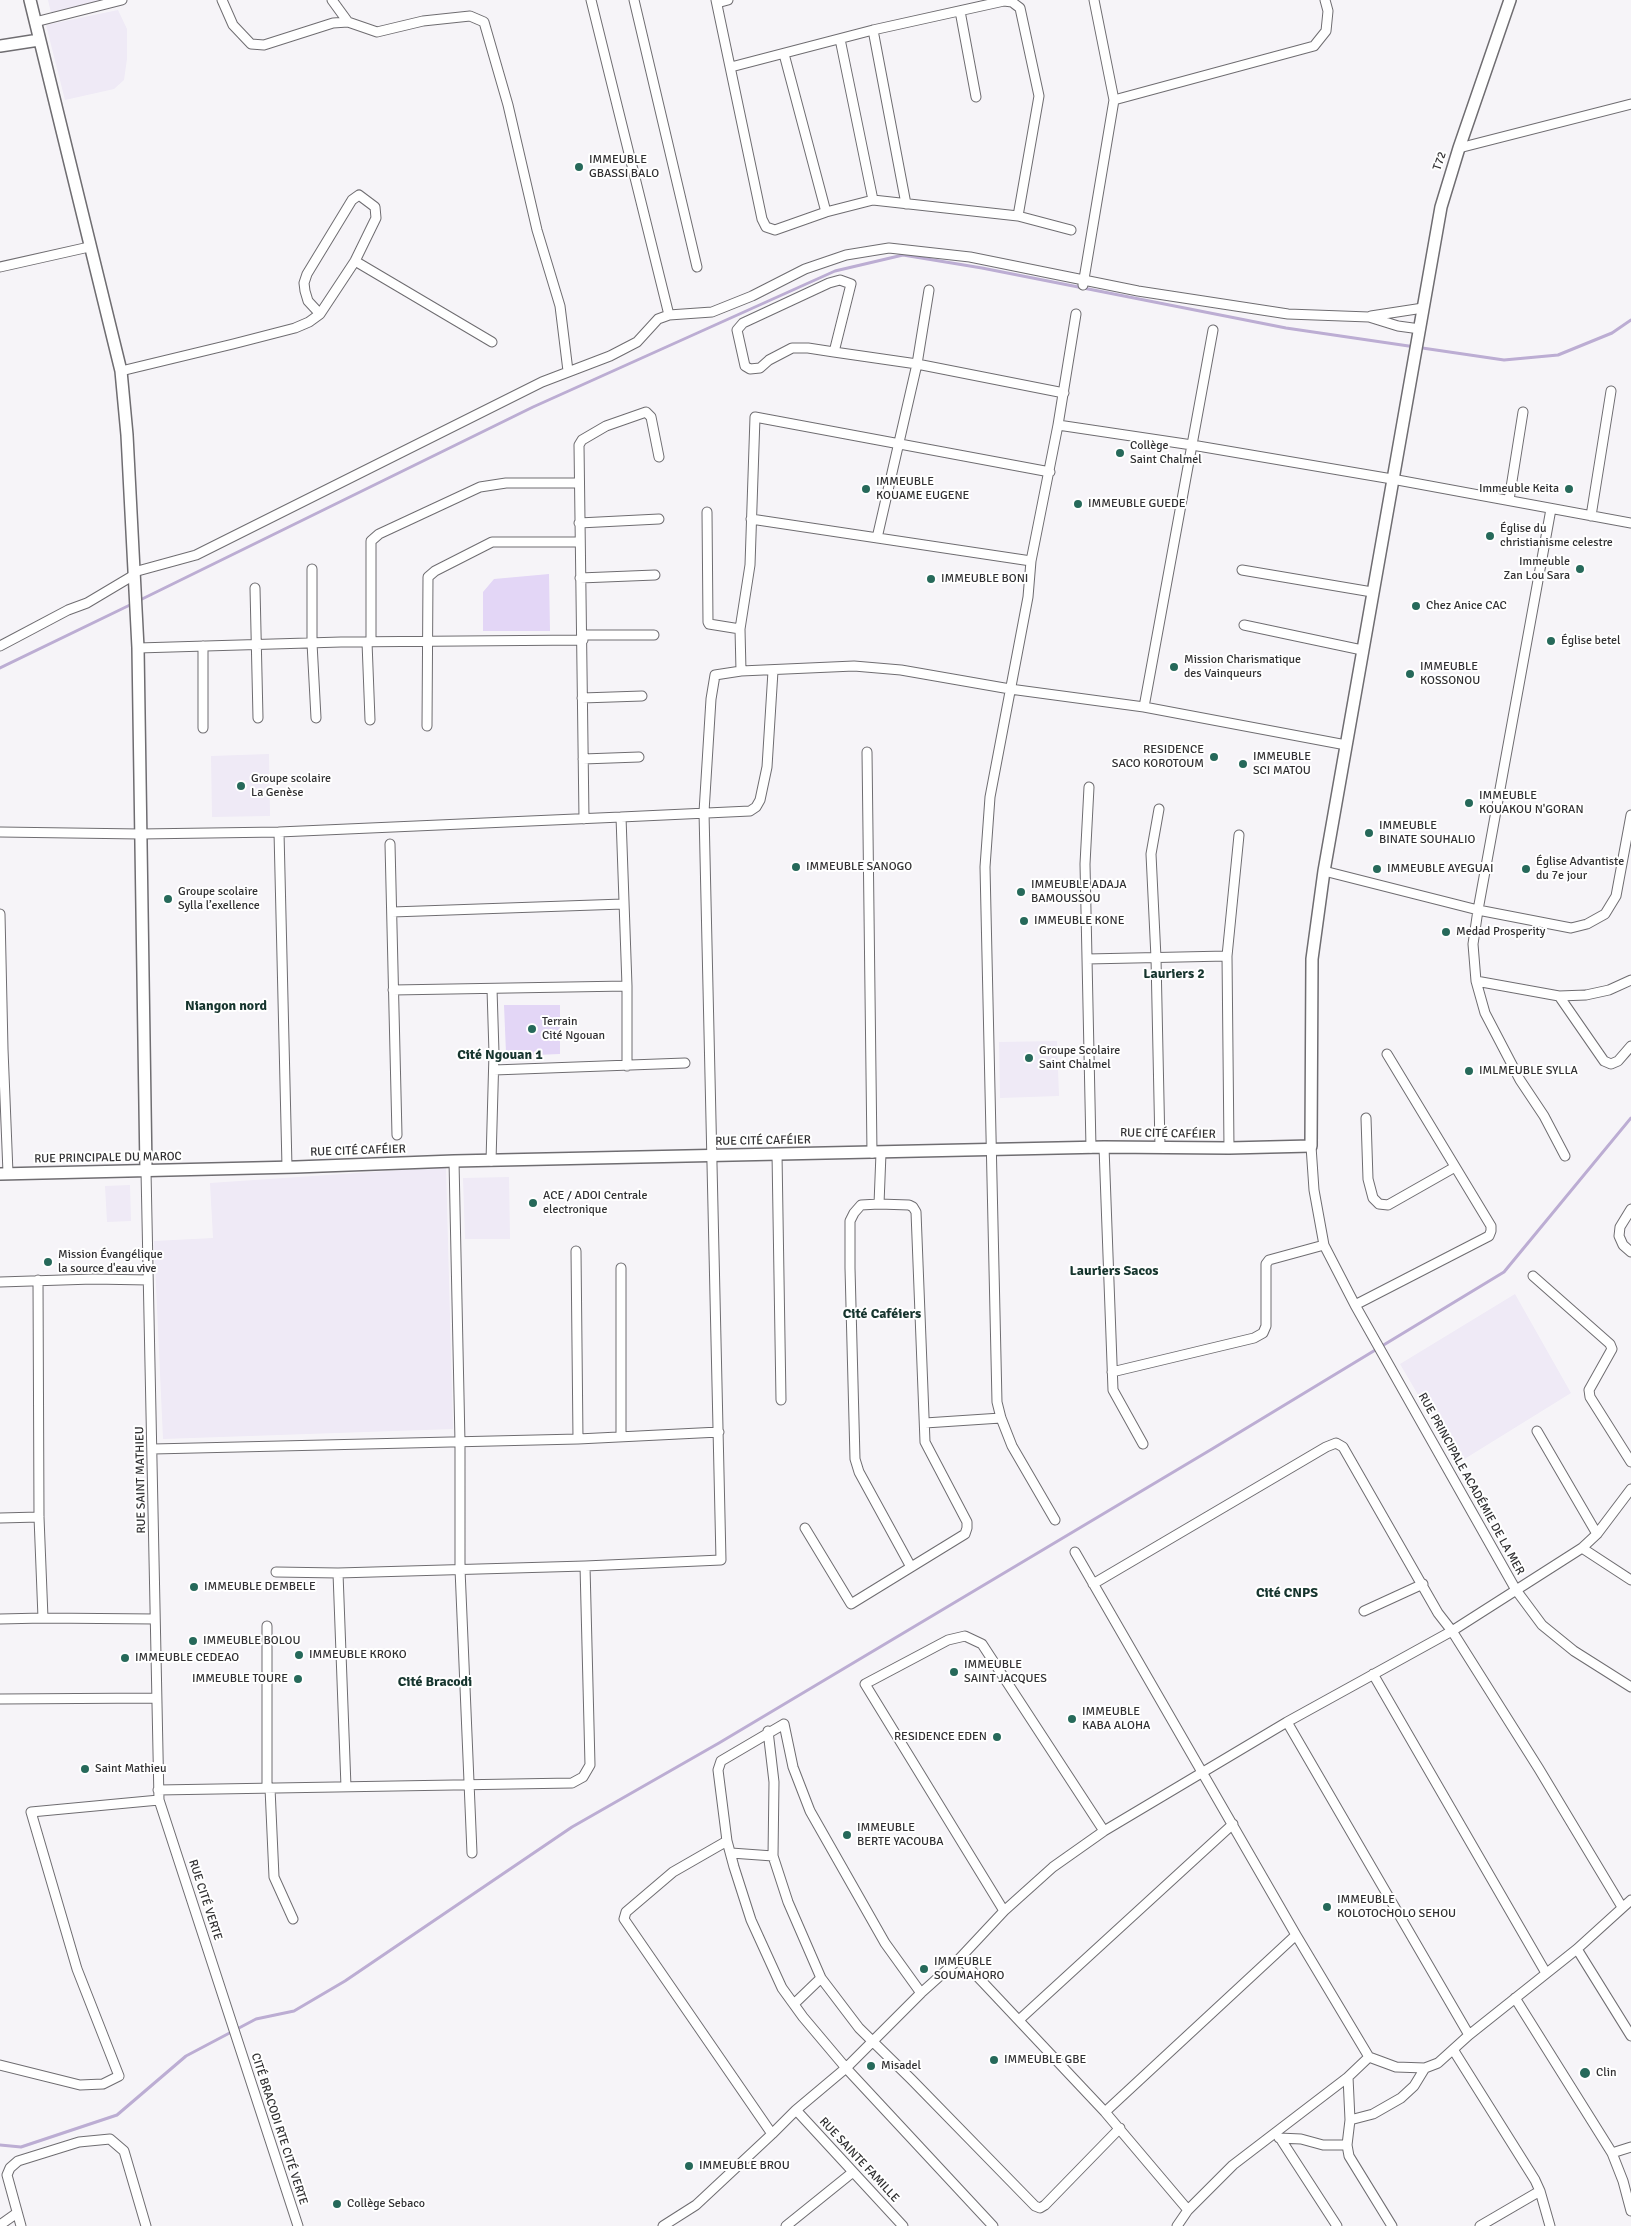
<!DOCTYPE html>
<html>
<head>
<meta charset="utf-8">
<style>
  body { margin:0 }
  canvas { display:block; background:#f6f4f8 }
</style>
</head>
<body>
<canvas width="1631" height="2226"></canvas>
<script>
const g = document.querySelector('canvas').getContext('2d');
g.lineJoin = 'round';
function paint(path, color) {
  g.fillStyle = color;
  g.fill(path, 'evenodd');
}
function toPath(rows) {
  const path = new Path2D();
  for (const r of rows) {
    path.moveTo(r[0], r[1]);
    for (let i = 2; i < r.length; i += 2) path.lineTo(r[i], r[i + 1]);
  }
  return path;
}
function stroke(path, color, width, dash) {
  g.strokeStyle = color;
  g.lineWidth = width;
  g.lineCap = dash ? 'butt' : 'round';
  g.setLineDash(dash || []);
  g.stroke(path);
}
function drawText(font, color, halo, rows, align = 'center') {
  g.font = font + ' Signika,sans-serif';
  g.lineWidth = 4;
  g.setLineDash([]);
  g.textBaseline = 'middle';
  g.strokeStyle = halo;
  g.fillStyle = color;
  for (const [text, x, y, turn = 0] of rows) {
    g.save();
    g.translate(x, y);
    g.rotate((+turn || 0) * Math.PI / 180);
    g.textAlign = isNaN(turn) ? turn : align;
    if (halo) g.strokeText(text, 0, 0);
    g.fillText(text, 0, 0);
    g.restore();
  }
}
paint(toPath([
  [48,0,105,0,51,13],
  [118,10,127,29,127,59,124,80,114,89,65,100,46,25],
  [269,754,270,816,212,817,211,756],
  [1057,1041,1059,1096,1000,1098,999,1042],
  [446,1167,453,1429,163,1439,154,1241,213,1238,210,1183],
  [509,1177,510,1239,465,1239,463,1178],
  [130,1185,131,1221,107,1222,105,1186],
  [1515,1294,1571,1393,1458,1463,1400,1364]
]), '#efeaf6');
paint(toPath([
  [549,574,550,631,483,631,483,592,494,579],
  [504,1005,560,1005,560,1054,510,1056,506,1053]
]), '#e3d6f6');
stroke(toPath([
  [138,601,533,407,835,271,903,255,982,268,1286,328,1504,360,1558,355,1612,333,1631,320],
  [0,668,132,604],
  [0,2145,21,2147,117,2115,186,2056,256,2019,294,2011,345,1981,572,1827,719,1743,1212,1449,1504,1272,1631,1118]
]), '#bcadd3', 3);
const minor = toPath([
  [222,0,233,25,251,44,264,45,333,23,348,22,377,32,423,21,470,16,484,22,508,105,537,230,560,306,568,371],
  [332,0,348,22],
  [591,0,669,315,712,312,752,296,805,269,846,255,889,248,970,257,1138,291,1288,314,1369,317,1398,326,1420,329],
  [634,0,697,267],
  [716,0,762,219,766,227,775,230,826,212,873,200,1018,216,1071,230],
  [717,3,728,0],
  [960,11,976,97],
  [35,22,122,0],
  [873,30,906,204],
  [840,39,873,200],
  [784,54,826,212],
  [731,67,873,30,1004,1,1012,2,1020,8,1039,96,1018,216],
  [1114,100,1314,46,1326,31,1328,11,1325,0],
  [1459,148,1631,104],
  [355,261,492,342],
  [0,267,89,247],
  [1083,285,1114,100,1094,0],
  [1371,316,1423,308],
  [834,352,851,284,840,280,829,283,743,323,737,330,745,366,750,369,760,368,769,360,792,348,808,348,834,352,917,364,1064,393],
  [121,371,233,344,295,328,309,322,320,314,355,261,376,218,375,207,359,195,352,200,307,274,304,283,305,291,308,301,320,314],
  [1058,425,1076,314],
  [1509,500,1523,412],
  [1551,509,1478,910,1473,944,1476,981,1485,1013,1520,1080,1544,1116,1565,1156],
  [707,512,708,622,709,624,740,629],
  [1591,516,1611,391],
  [751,519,1031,561],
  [579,523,659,519],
  [877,538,917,364,929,290],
  [312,569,312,643,316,718],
  [1242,570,1372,592],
  [134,572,196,555,542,382,610,356,637,342,658,319,669,315],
  [580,578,655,575],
  [255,588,258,718],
  [1244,625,1362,650],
  [582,635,654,635],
  [371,641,371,541,379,534,480,487,506,483,579,483],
  [367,642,370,720],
  [0,646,68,610,87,603,134,575],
  [203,646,203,728],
  [138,648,341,642,583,640],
  [741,671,740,629,750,565,755,417,1050,472],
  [582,698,642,696],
  [1144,707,1213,330],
  [427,726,428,577,435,571,492,542,579,542],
  [867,752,872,1153],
  [583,759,639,757],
  [1089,787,1085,864,1091,1148],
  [1159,809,1151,854,1156,958,1160,1147],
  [621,817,750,811,756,807,760,800,767,767,773,671],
  [584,819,579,445,582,440,606,426,646,412,651,417,659,457],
  [0,832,140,834,279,832,287,1167],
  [279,832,621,817,627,986,627,1066],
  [390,844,397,1135],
  [1324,871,1478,910,1571,928,1587,924,1605,914,1616,896,1631,815],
  [392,912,623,904],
  [0,914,3,1049,8,1173],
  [1087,959,1227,956],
  [1476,981,1559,996,1604,1061,1611,1064,1618,1061,1631,1046],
  [393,990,627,986],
  [1559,996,1586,995,1609,990,1631,980],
  [494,1070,685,1063],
  [1366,1118,1368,1179,1373,1198,1379,1204,1388,1205,1455,1167],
  [1311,1146,1314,1190,1324,1245,1355,1305,1516,1590,1542,1625,1574,1651,1631,1687],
  [1104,1147,1113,1390,1143,1444],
  [1229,1148,1227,956,1239,835],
  [881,1153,879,1204,861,1205,854,1213,850,1221,850,1268,855,1459,859,1472,911,1567],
  [777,1154,781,1400],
  [454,1161,460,1442,460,1569,472,1853],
  [491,1161,494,1053,492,989],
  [146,1171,159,1800,298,2226],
  [1631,1209,1620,1227,1619,1236,1623,1245,1631,1252],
  [576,1251,578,1439],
  [1533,1276,1610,1344,1612,1349,1589,1390,1590,1397,1631,1462],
  [0,1282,93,1279,148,1280],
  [1355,1305,1489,1236,1491,1231,1491,1226,1387,1054],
  [1112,1372,1254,1338,1263,1333,1266,1326,1266,1264,1269,1260,1324,1245],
  [925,1423,1001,1418],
  [1537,1431,1597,1534],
  [621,1436,621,1268],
  [153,1449,578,1439,719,1432],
  [0,1518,39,1517],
  [1055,1520,1012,1446,1001,1418,997,1402,985,867,990,797,1028,597,1031,561,1058,425,1192,445,1392,479,1631,523],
  [805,1528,851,1604,965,1534,967,1528,967,1522,925,1442,916,1212,913,1207,909,1205,879,1204],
  [1582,1548,1631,1580],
  [1075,1552,1296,1935,1369,2057,1396,2067,1425,2068,1438,2063,1469,2035,1577,1949,1631,1900],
  [276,1572,338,1573,585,1566,721,1560,704,812,711,699,715,675,741,671,854,666,901,670,1010,689,1144,707,1346,745],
  [338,1573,346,1787],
  [1093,1584,1326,1447,1336,1443,1343,1447,1438,1613,1452,1631,1539,1769,1622,1907],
  [1364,1611,1423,1584],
  [43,1618,155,1619],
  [0,1619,43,1618,39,1517,38,1280],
  [267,1626,267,1788],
  [1373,1674,1546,1973],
  [0,1699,156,1698],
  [1287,1722,1469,2035],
  [768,1731,774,1782,773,1856,788,1902,821,1978,859,2028,911,2079,1035,2206,1040,2208,1045,2205,1120,2128],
  [270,1788,274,1877,293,1919],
  [158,1790,572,1783,583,1777,590,1765,585,1566],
  [727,1841,673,1872,626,1912,624,1919,772,2134],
  [731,1853,773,1856],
  [1004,1911,865,1684,948,1640,965,1636,982,1644,1104,1831],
  [1577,1949,1631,2036],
  [960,1958,1105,2112,1188,2210],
  [921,1993,885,1943,810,1811,793,1767,784,1724,721,1761,718,1770,727,1841,734,1867,751,1920,782,1988,803,2017,846,2068,993,2226],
  [1515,1998,1612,2153,1623,2181,1631,2211],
  [794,2004,821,1978],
  [1019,2020,1233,1824],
  [1454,2051,1535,2180,1540,2191,1550,2226],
  [0,2065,80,2085,103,2084,119,2076,77,1969,31,1812,159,1800],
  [1348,2077,1350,2120,1347,2145,1349,2156,1392,2226],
  [796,2110,903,2226],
  [1105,2112,1296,1935],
  [1350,2120,1373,2114,1401,2098,1414,2086,1425,2068],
  [1279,2138,1301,2139,1323,2145,1347,2145],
  [1280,2138,1337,2226],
  [1612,2153,1631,2147],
  [0,2225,17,2213],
  [21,2226,7,2175,10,2168,18,2161,79,2142,110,2139,124,2151,146,2226],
  [663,2226,696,2205,772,2134,796,2110,846,2068,921,1993,960,1958,1004,1911,1053,1867,1104,1831,1287,1722,1452,1631,1582,1548,1597,1534,1631,1489],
  [786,2226,853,2172],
  [1177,2226,1188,2210,1233,2165,1348,2077,1369,2057],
  [1480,2226,1540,2191]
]);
const tertiary = toPath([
  [30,0,121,371,127,435,138,648,146,1171],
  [0,46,39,40],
  [0,1174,296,1167,454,1161,1104,1147,1229,1148,1311,1146,1312,959,1324,871,1441,207,1459,148,1510,0]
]);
stroke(minor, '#6f6d71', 11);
stroke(tertiary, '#6f6d71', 14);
stroke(minor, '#fff', 9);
stroke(tertiary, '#fff', 11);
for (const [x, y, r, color] of [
  [579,167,5,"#26695a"],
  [1120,453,5,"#26695a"],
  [866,489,5,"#26695a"],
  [1569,489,5,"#26695a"],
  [1078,504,5,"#26695a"],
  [1490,536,5,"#26695a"],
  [1580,569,5,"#26695a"],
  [931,579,5,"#26695a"],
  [1416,606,5,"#26695a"],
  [1551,641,5,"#26695a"],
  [1174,667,5,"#26695a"],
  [1410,674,5,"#26695a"],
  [1214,757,5,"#26695a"],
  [1243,764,5,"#26695a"],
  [241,786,5,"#26695a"],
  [1469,803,5,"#26695a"],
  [1369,833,5,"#26695a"],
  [796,867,5,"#26695a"],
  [1377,869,5,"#26695a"],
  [1526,869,5,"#26695a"],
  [1021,892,5,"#26695a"],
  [168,899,5,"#26695a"],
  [1024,921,5,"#26695a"],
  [1446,932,5,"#26695a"],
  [532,1029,5,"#26695a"],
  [1029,1058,5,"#26695a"],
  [1469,1071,5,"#26695a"],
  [533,1203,5,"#26695a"],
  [48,1262,5,"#26695a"],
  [194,1587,5,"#26695a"],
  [193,1641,5,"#26695a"],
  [299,1655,5,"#26695a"],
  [125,1658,5,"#26695a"],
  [954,1672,5,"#26695a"],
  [298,1679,5,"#26695a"],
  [1072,1719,5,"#26695a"],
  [997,1737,5,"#26695a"],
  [85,1769,5,"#26695a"],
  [847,1835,5,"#26695a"],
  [1327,1907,5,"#26695a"],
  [924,1969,5,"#26695a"],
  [994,2060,5,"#26695a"],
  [871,2066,5,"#26695a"],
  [1585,2073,6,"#26695a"],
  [689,2166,5,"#26695a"],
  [337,2204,5,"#26695a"]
]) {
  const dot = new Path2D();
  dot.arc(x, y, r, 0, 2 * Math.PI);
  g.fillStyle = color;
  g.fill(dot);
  stroke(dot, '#fff', 2);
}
drawText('12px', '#313032', '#fff', [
  ["IMMEUBLE",589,160],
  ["GBASSI BALO",589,174],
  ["Collège",1130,446],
  ["Saint Chalmel",1130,460],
  ["IMMEUBLE",876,482],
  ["KOUAME EUGENE",876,496],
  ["Immeuble Keita",1559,489,"right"],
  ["IMMEUBLE GUEDE",1088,504],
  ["Église du",1500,529],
  ["christianisme celestre",1500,543],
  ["Immeuble",1570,562,"right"],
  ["Zan Lou Sara",1570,576,"right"],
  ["IMMEUBLE BONI",941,579],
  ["Chez Anice CAC",1426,606],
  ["Église betel",1561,641],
  ["Mission Charismatique",1184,660],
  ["des Vainqueurs",1184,674],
  ["IMMEUBLE",1420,667],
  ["KOSSONOU",1420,681],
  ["RESIDENCE",1204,750,"right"],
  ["SACO KOROTOUM",1204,764,"right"],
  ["IMMEUBLE",1253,757],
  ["SCI MATOU",1253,771],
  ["Groupe scolaire",251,779],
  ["La Genèse",251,793],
  ["IMMEUBLE",1479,796],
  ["KOUAKOU N'GORAN",1479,810],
  ["IMMEUBLE",1379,826],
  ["BINATE SOUHALIO",1379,840],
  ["Église Advantiste",1536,862],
  ["du 7e jour",1536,876],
  ["IMMEUBLE SANOGO",806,867],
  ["IMMEUBLE AYEGUAI",1387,869],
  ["IMMEUBLE ADAJA",1031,885],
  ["BAMOUSSOU",1031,899],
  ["Groupe scolaire",178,892],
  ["Sylla l’exellence",178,906],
  ["IMMEUBLE KONE",1034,921],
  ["Medad Prosperity",1456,932],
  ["Terrain",542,1022],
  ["Cité Ngouan",542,1036],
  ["Groupe Scolaire",1039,1051],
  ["Saint Chalmel",1039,1065],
  ["IMLMEUBLE SYLLA",1479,1071],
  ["ACE / ADOI Centrale",543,1196],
  ["electronique",543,1210],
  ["Mission Évangélique",58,1255],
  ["la source d'eau vive",58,1269],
  ["IMMEUBLE DEMBELE",204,1587],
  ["IMMEUBLE BOLOU",203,1641],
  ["IMMEUBLE KROKO",309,1655],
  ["IMMEUBLE CEDEAO",135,1658],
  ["IMMEUBLE",964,1665],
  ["SAINT JACQUES",964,1679],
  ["IMMEUBLE TOURE",288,1679,"right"],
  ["IMMEUBLE",1082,1712],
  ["KABA ALOHA",1082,1726],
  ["RESIDENCE EDEN",987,1737,"right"],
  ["Saint Mathieu",95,1769],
  ["IMMEUBLE",857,1828],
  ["BERTE YACOUBA",857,1842],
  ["IMMEUBLE",1337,1900],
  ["KOLOTOCHOLO SEHOU",1337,1914],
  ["IMMEUBLE",934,1962],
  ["SOUMAHORO",934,1976],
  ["IMMEUBLE GBE",1004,2060],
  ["Misadel",881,2066],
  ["Clin",1596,2073],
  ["IMMEUBLE BROU",699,2166],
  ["Collège Sebaco",347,2204]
], 'left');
drawText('12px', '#313032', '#fff', [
  ["T72",1440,161,-72],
  ["RUE CITÉ CAFÉIER",1168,1134,1],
  ["RUE CITÉ CAFÉIER",763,1141,-1],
  ["RUE CITÉ CAFÉIER",358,1151,-2],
  ["RUE PRINCIPALE DU MAROC",108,1158,-1],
  ["RUE SAINT MATHIEU",141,1480,-91],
  ["RUE PRINCIPALE ACADÉMIE DE LA MER",1471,1484,61],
  ["RUE CITÉ VERTE",205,1900,72],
  ["CITÉ BRACODI RTE CITÉ VERTE",279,2129,72],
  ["RUE SAINTE FAMILLE",859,2160,47]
]);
drawText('bold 14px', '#16352e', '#fff', [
  ["Lauriers 2",1174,974],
  ["Niangon nord",226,1006],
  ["Cité Ngouan 1",500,1055],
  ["Lauriers Sacos",1114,1271],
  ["Cité Caféiers",882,1314],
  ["Cité CNPS",1287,1593],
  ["Cité Bracodi",435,1682]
]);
</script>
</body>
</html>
